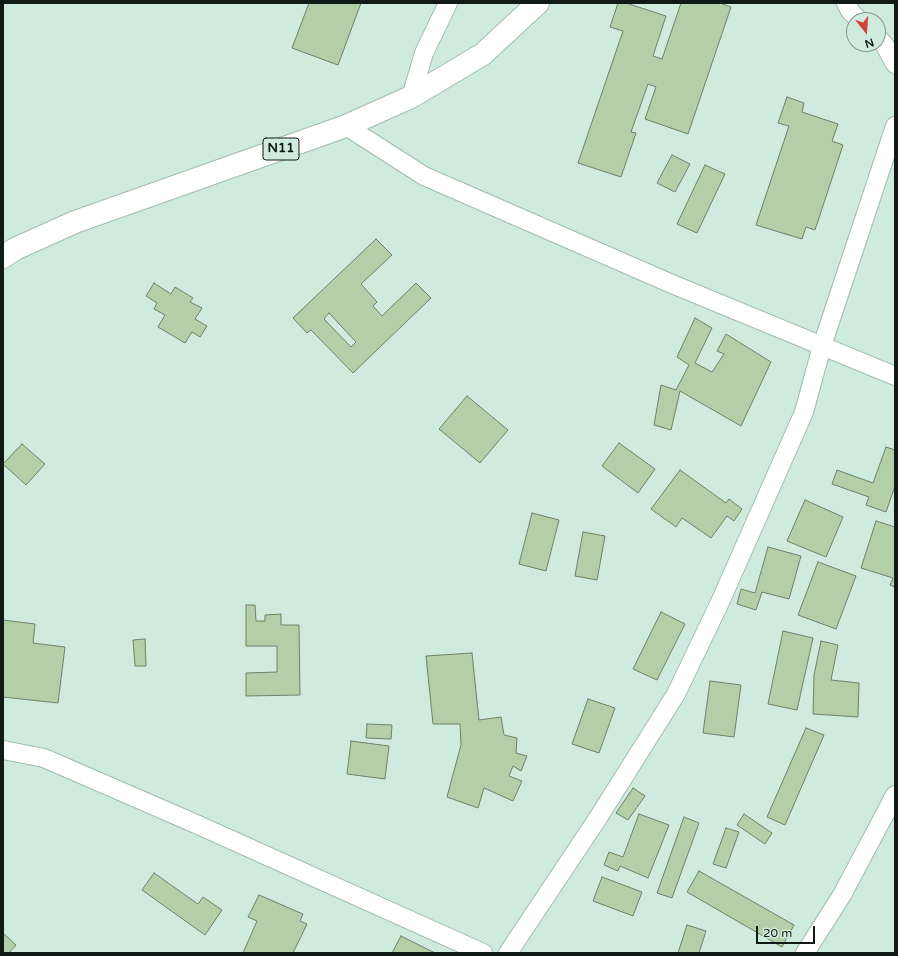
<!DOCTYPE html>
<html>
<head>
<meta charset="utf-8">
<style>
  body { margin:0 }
  #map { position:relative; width:898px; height:956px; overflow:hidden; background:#cfebde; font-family:"Varela Round",sans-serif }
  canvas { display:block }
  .frame { position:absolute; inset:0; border:4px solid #101a16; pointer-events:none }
  .north { position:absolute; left:846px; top:12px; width:40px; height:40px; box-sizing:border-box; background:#cfebde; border:1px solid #83978e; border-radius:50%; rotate:163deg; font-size:11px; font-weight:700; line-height:16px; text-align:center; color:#101a16 }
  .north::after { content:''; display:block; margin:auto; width:14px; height:18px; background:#d04336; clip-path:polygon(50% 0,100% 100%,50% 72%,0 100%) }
  .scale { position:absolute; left:756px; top:926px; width:59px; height:18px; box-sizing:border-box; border:2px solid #101a16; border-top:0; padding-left:5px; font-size:12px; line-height:14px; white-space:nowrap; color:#101a16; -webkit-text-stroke:3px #cfebde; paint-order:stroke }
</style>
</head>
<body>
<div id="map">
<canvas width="898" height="956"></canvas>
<div class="frame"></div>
<div class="north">N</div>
<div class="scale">20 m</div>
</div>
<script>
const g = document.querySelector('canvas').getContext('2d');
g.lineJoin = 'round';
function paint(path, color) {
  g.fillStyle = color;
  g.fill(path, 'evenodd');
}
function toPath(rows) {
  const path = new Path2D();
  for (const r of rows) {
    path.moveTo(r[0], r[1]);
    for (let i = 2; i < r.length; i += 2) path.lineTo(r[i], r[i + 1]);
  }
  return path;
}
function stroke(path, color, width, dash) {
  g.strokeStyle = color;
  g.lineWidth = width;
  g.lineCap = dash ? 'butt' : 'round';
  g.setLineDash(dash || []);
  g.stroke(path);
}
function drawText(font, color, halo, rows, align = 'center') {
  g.font = font + ' "Varela Round",sans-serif';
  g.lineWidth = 3.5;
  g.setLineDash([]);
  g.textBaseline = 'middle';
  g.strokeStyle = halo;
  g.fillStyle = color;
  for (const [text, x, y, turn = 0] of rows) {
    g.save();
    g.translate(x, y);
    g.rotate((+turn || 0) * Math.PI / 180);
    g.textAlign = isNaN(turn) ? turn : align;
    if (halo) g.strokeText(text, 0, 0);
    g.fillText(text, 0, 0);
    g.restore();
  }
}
const building = toPath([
  [309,3,361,3,338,65,292,48,309,3],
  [618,3,626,3,666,16,653,56,662,59,681,3,720,3,731,7,688,134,645,119,656,87,648,84,631,132,636,133,621,177,578,163,623,31,610,27,618,3],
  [787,97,804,103,802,112,838,124,832,141,843,145,815,230,806,227,802,239,756,225,789,126,778,123,787,97],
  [672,155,690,164,675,192,657,183,672,155],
  [705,165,725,174,697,233,677,224,705,165],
  [376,239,392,255,361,284,377,302,373,306,382,316,416,283,431,298,353,373,311,330,307,333,293,318,376,239],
  [329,313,356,342,351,347,324,319,329,313],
  [154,283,171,294,175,287,193,298,190,302,202,308,195,319,207,326,200,337,192,332,185,343,158,327,165,315,154,309,157,303,146,296,154,283],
  [695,318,712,328,695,363,712,372,724,354,717,351,726,334,771,362,741,426,680,391,671,430,654,425,661,385,676,390,689,365,677,357,695,318],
  [467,396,508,430,480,463,439,429,467,396],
  [619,443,655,469,638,493,602,466,619,443],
  [22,444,45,464,26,485,3,464,22,444],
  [886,447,895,450,895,486,886,512,866,505,869,497,832,484,837,470,873,483,886,447],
  [680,470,726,503,729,499,742,509,734,521,727,516,711,538,682,518,676,527,651,509,680,470],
  [805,500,843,517,826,557,787,541,805,500],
  [532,513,559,520,546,571,519,564,532,513],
  [876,521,895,527,895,587,890,585,893,578,861,568,876,521],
  [583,532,605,536,597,580,575,576,583,532],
  [768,547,801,556,789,599,762,592,756,610,737,604,741,589,755,593,768,547],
  [818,562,856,576,836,629,798,615,818,562],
  [246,605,255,605,256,621,265,621,265,615,281,614,281,625,299,625,300,695,246,696,246,673,277,672,277,646,246,646,246,605],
  [661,612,685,624,657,680,633,669,661,612],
  [3,620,35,624,33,643,65,647,58,703,3,697,3,620],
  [783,631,813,638,797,710,768,704,783,631],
  [145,639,146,666,135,666,133,640,145,639],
  [821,641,838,645,831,680,859,683,858,717,813,714,814,675,821,641],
  [472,653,479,720,501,717,504,735,517,738,516,753,527,756,521,771,513,766,509,776,522,781,513,801,484,788,478,808,447,797,461,745,460,724,433,724,426,656,472,653],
  [710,681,741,685,734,737,703,733,710,681],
  [588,699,615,708,599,753,572,744,588,699],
  [367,724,392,725,391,739,366,738,367,724],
  [806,728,824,735,785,825,767,817,806,728],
  [351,741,389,746,385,779,347,774,351,741],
  [633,788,645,796,628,820,616,813,633,788],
  [639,814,669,825,648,878,620,866,618,871,604,865,609,852,623,857,639,814],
  [744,814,772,833,765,844,737,825,744,814],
  [684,817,699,823,672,898,657,893,684,817],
  [726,828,739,832,726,868,713,864,726,828],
  [699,871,794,925,782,947,687,892,699,871],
  [154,873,198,904,203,897,222,910,205,935,142,890,154,873],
  [602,877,642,892,633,916,593,901,602,877],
  [259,895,303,914,300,921,307,924,293,953,243,953,257,921,248,917,259,895],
  [687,925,706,931,699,953,678,953,687,925],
  [3,933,16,945,9,953,3,953,3,933],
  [401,936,435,953,392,953,401,936]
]);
paint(building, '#b2cfa8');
stroke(building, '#707f6b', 1);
const minor = toPath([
  [846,3,850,11,859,20],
  [878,38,884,44,895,64],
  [411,97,424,53,448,3],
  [346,126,424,176,672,284,895,376],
  [3,750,44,758,196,824,483,953],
  [508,953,598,818,676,694,721,600,804,412,822,346,895,126],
  [805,953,842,895,895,795]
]);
const trunk = toPath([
  [3,257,15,249,75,222,346,126,411,97,483,54,538,3]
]);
stroke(minor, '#a0bcaf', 20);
stroke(trunk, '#a0bcaf', 24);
stroke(minor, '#fff', 18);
stroke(trunk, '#fff', 22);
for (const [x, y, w] of [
  [281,149,36]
]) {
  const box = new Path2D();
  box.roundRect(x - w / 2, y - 11, w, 22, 3);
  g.fillStyle = '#cfebde';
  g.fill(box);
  stroke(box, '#101a16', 1);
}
drawText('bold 13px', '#101a16', null, [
  ["N11",281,149]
]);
</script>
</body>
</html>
